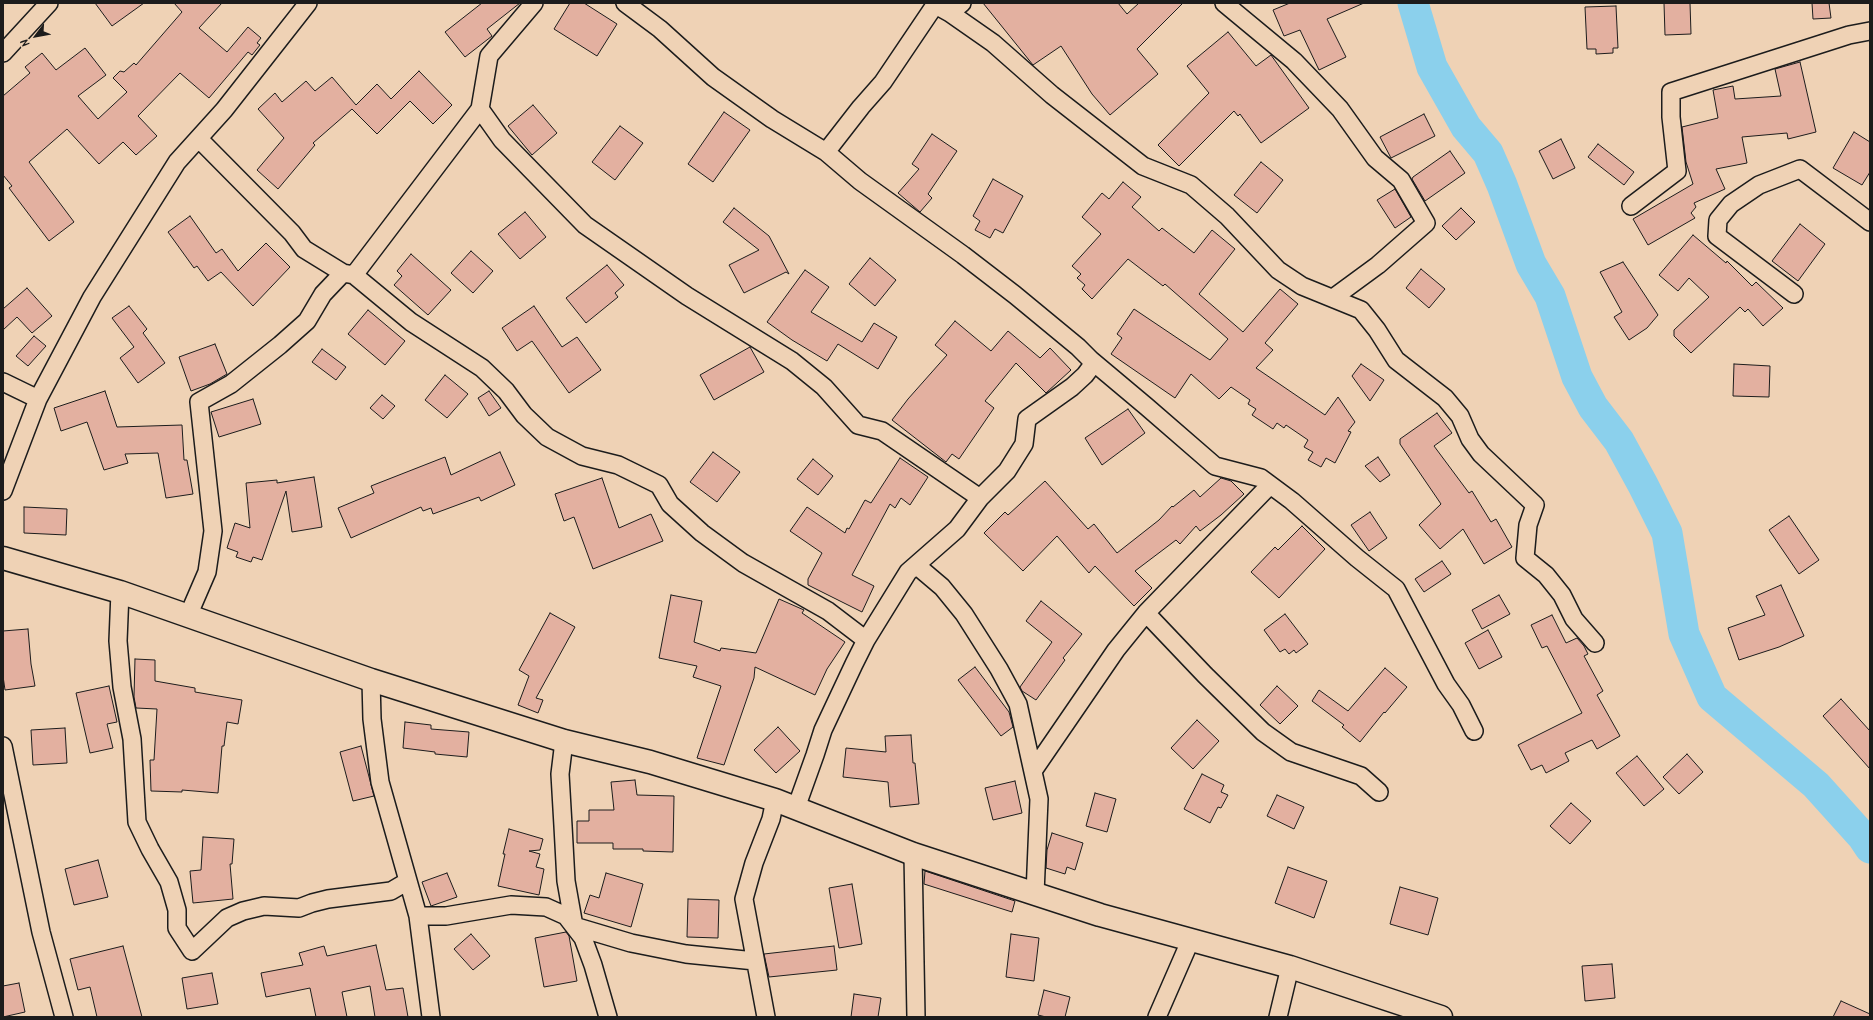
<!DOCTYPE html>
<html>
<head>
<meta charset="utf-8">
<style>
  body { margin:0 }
  #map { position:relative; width:1873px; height:1020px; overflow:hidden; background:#efd2b5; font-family:Kalam,sans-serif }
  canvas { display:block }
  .frame { position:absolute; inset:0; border:4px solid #1c1c1c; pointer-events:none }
  .north { position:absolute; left:16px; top:16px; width:40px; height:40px; -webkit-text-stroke:3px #efd2b5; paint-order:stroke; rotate:238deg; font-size:11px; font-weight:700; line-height:16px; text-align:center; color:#1c1c1c }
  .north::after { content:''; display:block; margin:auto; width:14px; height:18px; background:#1c1c1c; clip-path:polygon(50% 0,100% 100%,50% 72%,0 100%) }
</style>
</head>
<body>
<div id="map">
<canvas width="1873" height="1020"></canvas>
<div class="frame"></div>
<div class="north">N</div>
</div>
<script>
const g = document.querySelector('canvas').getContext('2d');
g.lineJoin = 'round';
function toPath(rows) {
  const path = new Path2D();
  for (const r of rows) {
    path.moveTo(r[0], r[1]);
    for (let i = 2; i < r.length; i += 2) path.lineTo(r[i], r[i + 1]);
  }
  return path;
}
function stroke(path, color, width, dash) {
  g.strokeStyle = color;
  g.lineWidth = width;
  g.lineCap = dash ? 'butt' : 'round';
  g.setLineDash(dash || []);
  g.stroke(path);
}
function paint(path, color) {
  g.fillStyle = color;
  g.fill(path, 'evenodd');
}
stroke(toPath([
  [1413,3,1432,67,1466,127,1488,153,1502,185,1531,264,1550,296,1577,377,1593,407,1619,441,1643,485,1667,533,1684,634,1712,697,1816,785,1862,836,1870,848]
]), '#8bd0ec', 31);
const building = toPath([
  [95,3,144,3,112,26,95,3],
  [174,3,222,3,199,28,227,52,248,27,261,38,257,43,260,45,252,55,248,52,209,98,180,73,138,116,157,136,136,155,123,142,99,164,67,129,29,162,74,222,49,241,9,188,12,186,3,175,3,96,30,73,25,67,42,53,56,70,85,48,106,75,78,96,98,119,127,92,113,78,120,71,124,72,134,63,136,65,182,12,174,3],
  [482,3,520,3,487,29,492,36,465,57,445,32,482,3],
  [570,3,584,3,617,24,597,56,554,29,570,3],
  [983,3,1118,3,1127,14,1139,3,1183,3,1137,49,1158,74,1110,115,1092,94,1061,46,1033,65,983,3],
  [1290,3,1364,3,1327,19,1346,57,1319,70,1300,30,1284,36,1273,10,1290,3],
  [1664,3,1690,3,1691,34,1665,35,1664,3],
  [1812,3,1829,3,1831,18,1813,19,1812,3],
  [1616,6,1618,48,1613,48,1613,53,1596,54,1596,49,1587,49,1585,7,1616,6],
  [1228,32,1256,66,1271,55,1309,108,1261,143,1240,114,1238,116,1234,111,1179,166,1158,145,1209,93,1187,66,1228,32],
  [1800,62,1816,132,1788,139,1787,133,1742,137,1747,163,1716,169,1725,189,1694,203,1696,207,1691,213,1695,218,1648,245,1633,219,1693,184,1686,162,1682,127,1718,118,1713,90,1733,86,1735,99,1781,96,1775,69,1800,62],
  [419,71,452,105,433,124,410,101,377,134,352,109,313,143,315,145,278,189,257,170,284,138,258,109,275,93,282,102,306,81,315,91,332,77,356,105,377,84,391,99,419,71],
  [533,105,557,133,532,155,508,126,533,105],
  [724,112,750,130,713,182,688,164,724,112],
  [1424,114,1435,136,1391,158,1380,137,1424,114],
  [620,126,643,143,615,180,592,162,620,126],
  [1854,132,1870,142,1870,172,1862,185,1833,168,1854,132],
  [932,134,957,151,928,194,932,198,920,212,898,193,919,169,912,164,932,134],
  [1561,139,1575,168,1553,179,1539,151,1561,139],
  [1598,144,1634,172,1624,185,1588,157,1598,144],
  [1450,151,1465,173,1425,201,1412,179,1413,177,1450,151],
  [1261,162,1283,180,1257,213,1234,195,1261,162],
  [993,179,1023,196,1003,233,995,229,990,238,975,230,980,221,973,216,993,179],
  [1123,182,1141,197,1132,207,1159,231,1162,228,1194,253,1212,230,1235,249,1199,294,1243,332,1280,289,1298,304,1265,343,1273,350,1256,368,1325,415,1338,397,1355,422,1348,431,1351,432,1335,463,1326,458,1321,467,1308,460,1313,452,1304,447,1308,440,1286,425,1284,428,1277,423,1273,429,1252,415,1256,409,1248,404,1250,400,1231,387,1219,399,1191,374,1175,398,1111,354,1122,338,1117,334,1134,309,1210,360,1228,339,1165,284,1163,286,1128,259,1092,299,1082,289,1085,285,1077,278,1081,274,1072,266,1101,234,1082,217,1102,193,1109,199,1123,182],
  [1395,189,1411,217,1395,228,1377,200,1395,189],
  [734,208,769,236,789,274,786,272,744,293,729,265,759,250,723,222,734,208],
  [1461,208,1475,222,1456,240,1442,226,1461,208],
  [525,212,546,237,520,259,498,234,525,212],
  [190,216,216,253,222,249,238,271,266,243,290,267,253,306,221,272,208,281,197,266,194,268,168,232,190,216],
  [1800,224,1825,244,1798,281,1772,261,1800,224],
  [1693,235,1726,263,1727,261,1752,286,1756,282,1783,308,1763,326,1748,309,1745,312,1740,307,1691,353,1674,336,1674,330,1709,297,1689,278,1678,291,1659,275,1693,235],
  [471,251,493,271,473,293,451,273,471,251],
  [411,254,451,290,428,315,394,285,402,276,397,271,411,254],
  [870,258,896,280,875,306,849,284,870,258],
  [1623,262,1658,315,1647,328,1629,340,1614,317,1622,312,1600,272,1623,262],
  [607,265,624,285,615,293,618,297,586,323,566,298,607,265],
  [1421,269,1445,289,1429,308,1406,288,1421,269],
  [805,270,829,287,811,312,862,342,874,323,897,337,878,369,838,344,827,361,792,340,767,322,805,270],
  [27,288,52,316,32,333,17,317,3,330,3,309,27,288],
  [129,306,147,329,143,333,165,363,138,383,120,358,134,347,112,318,129,306],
  [534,306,562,347,577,337,601,370,569,393,532,341,517,351,502,328,534,306],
  [368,310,405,341,385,365,348,334,368,310],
  [955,321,991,351,1008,331,1040,358,1050,348,1071,370,1046,393,1016,363,985,401,994,408,959,459,952,454,946,462,892,420,908,399,947,355,935,345,955,321],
  [34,336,46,346,28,366,16,356,34,336],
  [215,344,227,374,210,384,191,391,179,357,215,344],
  [750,347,764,372,714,400,700,375,750,347],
  [322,349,346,367,336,380,312,362,322,349],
  [1361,364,1384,380,1370,401,1352,376,1361,364],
  [1734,364,1770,366,1769,397,1733,396,1734,364],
  [445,375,468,394,447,418,425,400,445,375],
  [105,391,117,427,182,425,184,460,187,460,193,494,166,498,158,453,125,454,128,463,104,470,87,422,61,431,54,408,105,391],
  [489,391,501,408,489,416,478,398,489,391],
  [382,395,395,406,383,419,370,408,382,395],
  [253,399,261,424,219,437,211,412,253,399],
  [1128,409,1145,433,1102,465,1085,438,1128,409],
  [1437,413,1452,433,1434,446,1469,493,1472,491,1491,522,1496,519,1512,547,1484,564,1463,529,1440,549,1419,525,1441,504,1400,444,1400,439,1437,413],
  [500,452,515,485,481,501,479,497,433,514,431,508,423,511,421,507,351,538,338,508,374,493,371,486,445,457,451,475,500,452],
  [713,452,740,472,717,502,690,482,713,452],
  [1378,457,1390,475,1380,482,1365,466,1378,457],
  [900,458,928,477,910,505,901,498,895,508,890,504,852,575,874,586,862,612,808,585,808,579,822,553,790,531,807,507,845,533,847,528,849,529,865,500,871,503,900,458],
  [813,459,833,476,818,495,797,479,813,459],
  [314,477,322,527,292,532,286,491,262,560,253,557,251,562,236,557,238,552,227,548,235,523,250,528,246,483,277,480,277,483,314,477],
  [602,478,619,528,651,514,663,541,593,569,574,517,564,521,555,494,602,478],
  [1221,478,1231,481,1244,494,1221,515,1200,531,1196,526,1180,544,1176,540,1135,571,1152,588,1134,606,1095,566,1089,573,1057,536,1023,571,984,533,1005,512,1008,515,1045,481,1088,529,1094,524,1117,553,1159,520,1172,506,1173,507,1194,490,1200,497,1221,478],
  [24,507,67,509,66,535,24,533,24,507],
  [1370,512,1387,538,1369,551,1351,525,1370,512],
  [1789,516,1819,560,1799,574,1769,530,1789,516],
  [1302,526,1325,549,1279,598,1251,572,1275,547,1278,550,1302,526],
  [1442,561,1451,574,1424,592,1415,579,1442,561],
  [1781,585,1804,636,1779,647,1739,660,1728,628,1765,615,1756,596,1781,585],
  [671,595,702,601,694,642,720,651,721,648,756,653,779,599,804,610,802,613,845,642,827,669,815,695,755,667,754,678,724,765,697,758,721,686,693,677,697,666,659,658,671,595],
  [1499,595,1510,614,1482,629,1472,610,1499,595],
  [1041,601,1082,634,1063,658,1065,660,1036,700,1022,691,1020,687,1052,642,1026,621,1041,601],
  [550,613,575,627,536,698,543,700,538,713,518,705,529,676,519,670,550,613],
  [1285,614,1308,644,1296,653,1294,650,1289,654,1285,649,1280,652,1264,630,1285,614],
  [1552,615,1566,643,1577,638,1584,646,1588,654,1584,656,1603,691,1597,695,1620,736,1597,749,1592,740,1565,753,1569,761,1546,773,1542,765,1531,770,1518,745,1582,713,1547,646,1542,648,1531,625,1552,615],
  [28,629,31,664,35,686,5,690,3,676,3,631,28,629],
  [1488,630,1502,657,1479,669,1465,643,1488,630],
  [135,659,155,660,155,681,195,688,195,692,242,700,238,724,227,722,224,746,222,746,218,793,182,790,182,792,151,791,150,760,154,760,157,709,136,708,134,697,135,659],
  [975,667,1009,712,1013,727,1001,736,958,680,975,667],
  [1385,668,1407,687,1385,713,1384,712,1360,742,1342,727,1344,725,1312,701,1319,690,1348,711,1385,668],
  [109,686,117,722,107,724,113,748,90,753,76,693,109,686],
  [1277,686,1298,706,1280,724,1260,705,1277,686],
  [1841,699,1870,731,1870,769,1823,716,1841,699],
  [1197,720,1219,741,1193,769,1171,748,1197,720],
  [405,722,431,725,431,729,469,732,467,757,435,754,435,752,403,748,405,722],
  [778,727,800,751,776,773,754,750,778,727],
  [65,728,67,763,33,765,31,730,65,728],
  [911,735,913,763,915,763,919,804,890,807,888,782,843,777,846,748,886,752,885,736,911,735],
  [361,746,374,796,353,801,340,752,361,746],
  [1687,754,1703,772,1679,794,1663,777,1687,754],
  [1637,756,1664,789,1644,806,1616,773,1637,756],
  [1202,774,1224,785,1221,792,1228,795,1221,808,1218,807,1210,823,1184,809,1202,774],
  [635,780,637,795,674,796,673,852,643,851,643,849,613,849,613,843,577,843,577,821,589,821,589,810,614,810,611,782,635,780],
  [1015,781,1022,813,993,820,985,788,1015,781],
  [1095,793,1116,799,1107,832,1086,826,1095,793],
  [1277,795,1304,807,1294,829,1267,816,1277,795],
  [1571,803,1591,821,1570,844,1550,826,1571,803],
  [509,829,543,839,540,850,529,851,540,854,536,867,544,869,539,895,498,886,505,854,503,854,509,829],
  [1052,833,1083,843,1075,870,1067,867,1065,874,1046,868,1047,850,1052,833],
  [203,837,234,839,232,864,230,864,233,899,193,903,190,871,201,870,203,837],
  [98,860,108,897,74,905,65,869,98,860],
  [1288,867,1327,881,1314,918,1275,903,1288,867],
  [925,871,1015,901,1012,912,924,884,925,871],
  [447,873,457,897,431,906,422,882,447,873],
  [606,873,643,884,631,927,584,913,590,895,599,898,606,873],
  [852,884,862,944,839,948,829,888,852,884],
  [1400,887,1438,898,1428,935,1390,924,1400,887],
  [688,899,719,900,718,938,687,937,688,899],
  [566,932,569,936,577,981,544,987,535,938,566,932],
  [471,934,490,956,473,970,454,949,471,934],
  [1011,934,1039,938,1034,981,1006,977,1011,934],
  [376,945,386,990,403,988,408,1017,375,1017,370,986,342,992,347,1017,316,1017,310,988,266,997,261,973,303,965,299,953,324,946,327,956,376,945],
  [123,946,142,1017,97,1017,90,987,78,990,70,959,123,946],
  [834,946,837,970,769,977,764,954,834,946],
  [1612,964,1615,998,1585,1001,1582,966,1612,964],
  [212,973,218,1004,187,1009,182,978,212,973],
  [19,983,25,1012,3,1017,3,986,19,983],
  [1044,990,1070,997,1065,1017,1046,1017,1038,1015,1044,990],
  [854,994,881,998,878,1017,851,1017,854,994],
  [1841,1001,1870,1014,1870,1017,1833,1017,1841,1001]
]);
paint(building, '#e3b0a0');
stroke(building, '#1c1c1c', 1);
const street = toPath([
  [625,3,660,29,713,77,772,119,826,152],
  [1224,3,1294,61,1340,109,1375,158,1401,180,1426,223,1378,265,1333,298],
  [941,8,950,13,962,3],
  [950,13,993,43,1052,95,1143,166,1191,185,1227,216,1278,270,1302,286,1361,310,1377,330,1396,360,1445,398,1460,416,1470,439,1481,454,1535,505,1528,525,1525,558,1546,575,1562,595,1574,619,1595,643],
  [3,53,49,3],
  [480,109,502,140,585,225,687,296,792,361,824,387,858,425,882,431,980,498],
  [199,139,292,233,304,249,343,273,354,275,480,109,489,56,534,3],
  [1631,206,1677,171,1671,117,1671,92,1849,35,1870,31],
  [354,275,411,322,482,368,506,391,524,415,547,437,582,456,618,465,659,485,670,504,702,533,743,563,828,611,866,640],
  [1794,294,1717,236,1718,220,1731,204,1759,185,1800,169,1870,222],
  [1091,360,1147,407,1215,466,1261,478,1292,501,1357,558,1396,589,1446,684,1461,705,1474,731],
  [3,382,38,399],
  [3,491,38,399,92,297,177,162,224,110,308,3],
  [916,565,942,587,964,614,999,669,1018,704,1039,799,1035,894],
  [120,592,118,641,122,687,132,739,137,822,150,849,169,882,177,910,177,928,192,951,227,918,243,911,264,906,299,908,312,903,328,899,391,891,408,881],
  [1146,613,1205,675,1263,732,1291,752,1361,776,1379,792],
  [188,616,207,572,213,531,199,402,231,384,280,345,307,321,323,294,343,273],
  [371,680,372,719,380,782,418,916,431,1017],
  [564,741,560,774,563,826,566,881,574,926,631,943,686,954,755,961],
  [3,746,41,932,64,1017],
  [1033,771,1116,650,1146,613,1270,485],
  [796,808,815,755,823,730,854,664,866,640,908,572,957,529,980,498,1007,471,1024,444,1027,419,1072,387,1085,375,1091,367,1091,360,1078,347,1015,295,963,255,860,181,826,152,861,107,883,82,935,5,934,3],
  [913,854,916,1017],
  [418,916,446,916,511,905,546,907,566,916,583,938,593,965,608,1017],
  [766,1017,744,899,754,863,771,819,775,800],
  [1157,1017,1191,939],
  [1278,1017,1290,967]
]);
const secondary = toPath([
  [3,558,120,592,371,680,564,741,650,762,775,800,913,854,1100,915,1290,967,1441,1017]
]);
stroke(street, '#1c1c1c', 20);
stroke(secondary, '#1c1c1c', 25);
stroke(street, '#efd2b5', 17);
stroke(secondary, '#efd2b5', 22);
</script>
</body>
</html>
